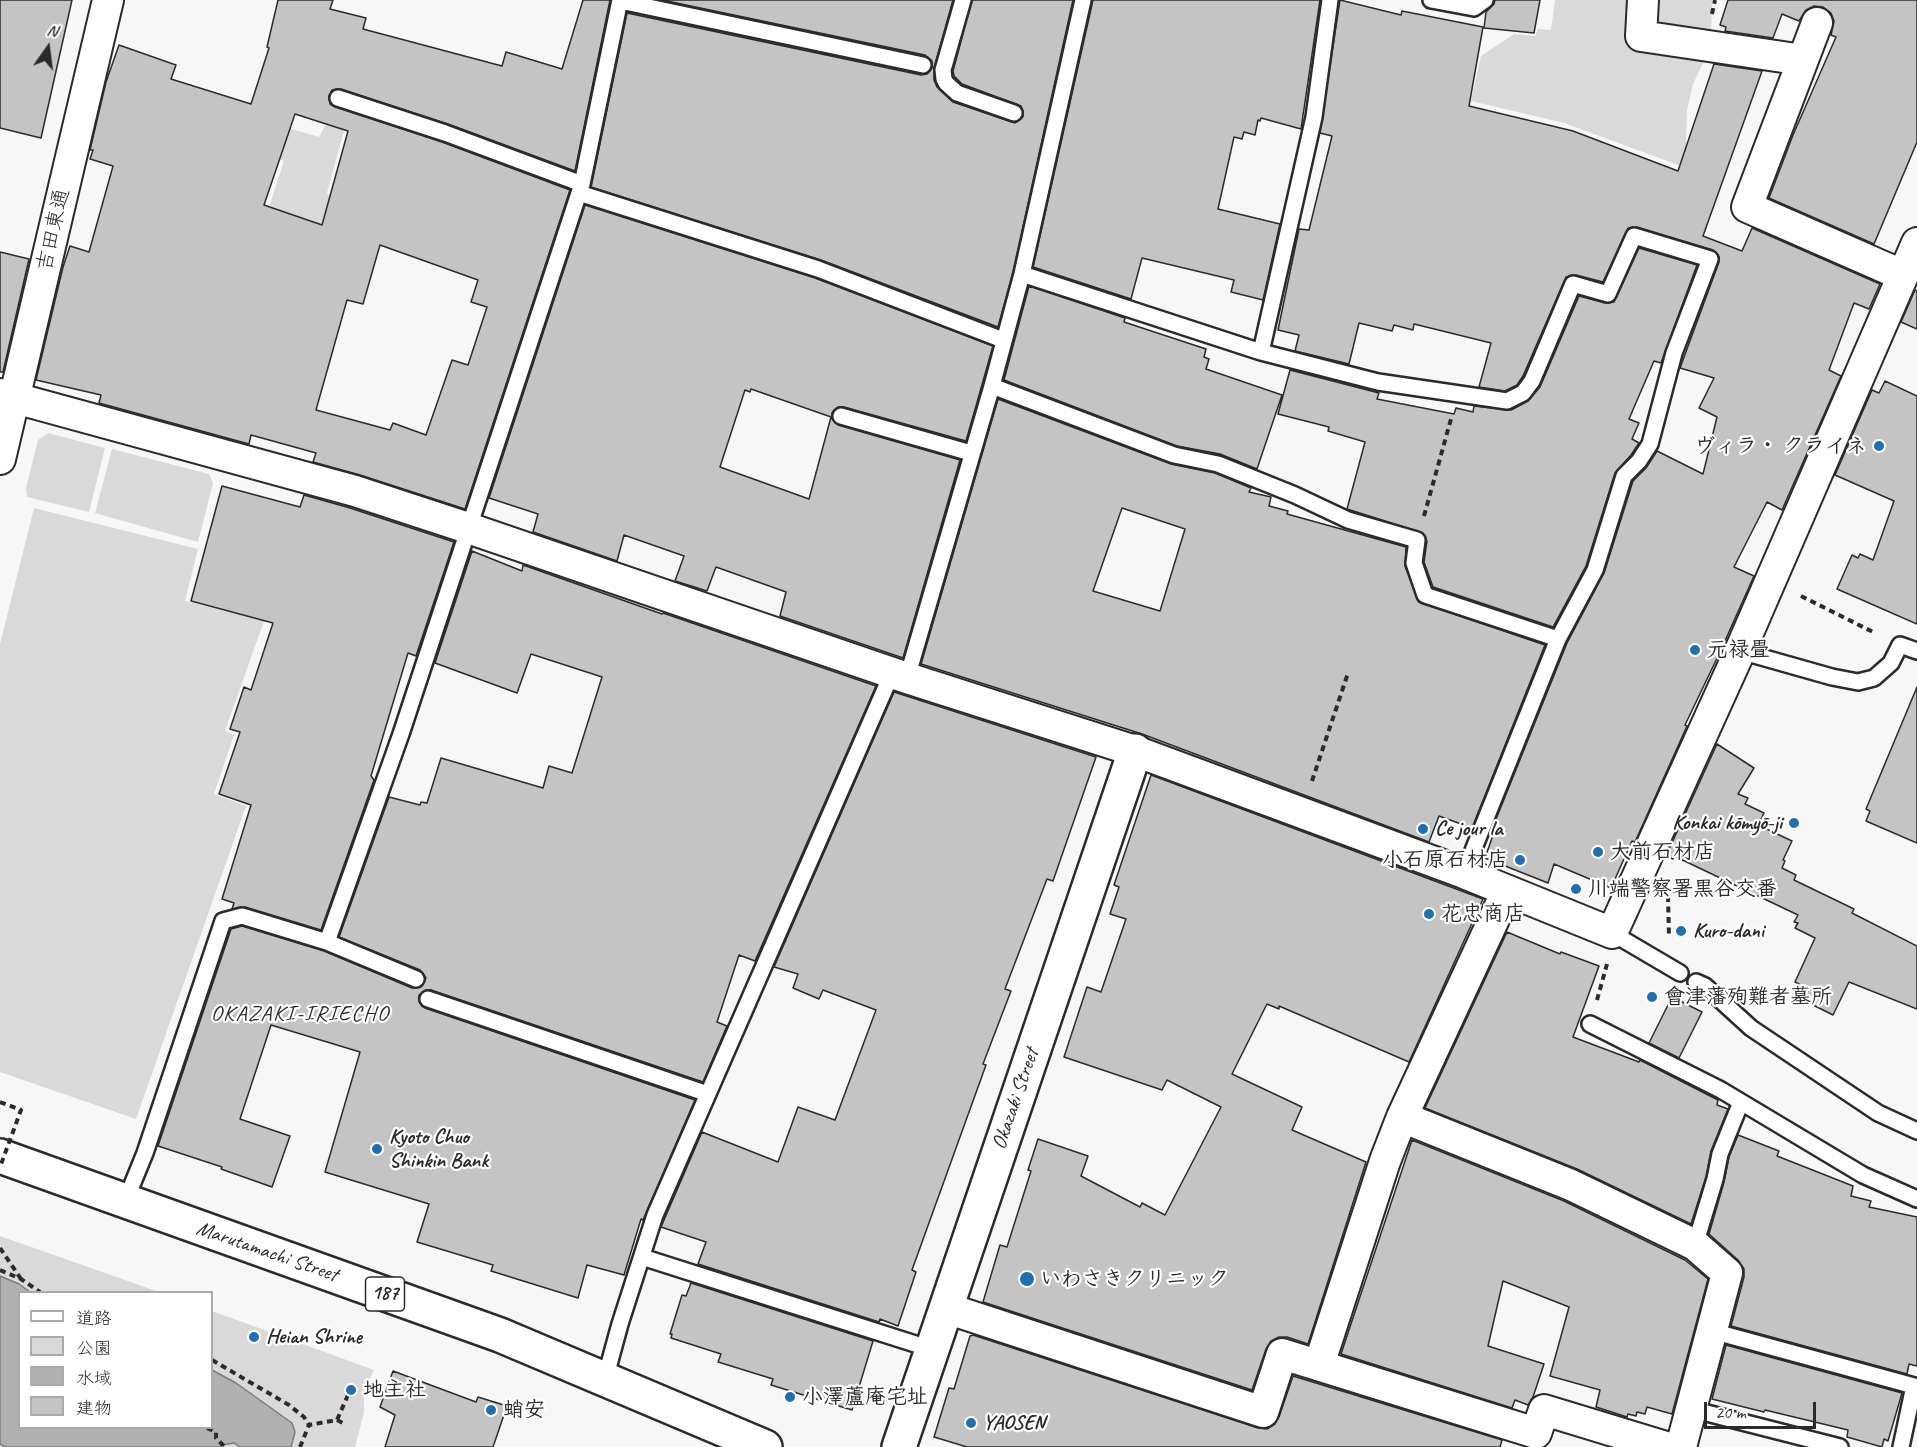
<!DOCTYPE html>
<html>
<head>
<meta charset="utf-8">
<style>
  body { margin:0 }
  #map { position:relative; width:1917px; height:1447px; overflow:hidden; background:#f7f7f7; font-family:Caveat,"Klee One",sans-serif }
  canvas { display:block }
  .legend { position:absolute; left:18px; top:1291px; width:195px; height:138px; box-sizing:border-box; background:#fff; border:2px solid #aaa; margin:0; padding:8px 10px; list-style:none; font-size:18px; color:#2b2b2b }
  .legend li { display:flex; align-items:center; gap:12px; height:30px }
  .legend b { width:30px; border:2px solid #aaa }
  .north { position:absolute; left:18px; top:18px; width:60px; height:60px; -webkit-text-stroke:4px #fff; paint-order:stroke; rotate:14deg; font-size:16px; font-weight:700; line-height:24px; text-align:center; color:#2b2b2b }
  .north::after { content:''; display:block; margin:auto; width:21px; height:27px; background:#2b2b2b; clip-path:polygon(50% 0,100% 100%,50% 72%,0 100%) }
  .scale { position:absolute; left:1704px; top:1402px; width:112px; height:27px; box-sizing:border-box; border:3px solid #2b2b2b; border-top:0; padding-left:8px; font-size:18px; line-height:21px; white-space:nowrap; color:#2b2b2b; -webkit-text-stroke:4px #fff; paint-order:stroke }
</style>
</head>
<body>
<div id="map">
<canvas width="1917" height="1447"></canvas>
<ul class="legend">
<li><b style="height:8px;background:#fff"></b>道路</li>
<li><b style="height:16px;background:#d9d9d9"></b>公園</li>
<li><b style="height:16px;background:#b0b0b0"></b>水域</li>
<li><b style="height:16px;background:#c4c4c4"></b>建物</li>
</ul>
<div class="north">N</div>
<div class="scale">20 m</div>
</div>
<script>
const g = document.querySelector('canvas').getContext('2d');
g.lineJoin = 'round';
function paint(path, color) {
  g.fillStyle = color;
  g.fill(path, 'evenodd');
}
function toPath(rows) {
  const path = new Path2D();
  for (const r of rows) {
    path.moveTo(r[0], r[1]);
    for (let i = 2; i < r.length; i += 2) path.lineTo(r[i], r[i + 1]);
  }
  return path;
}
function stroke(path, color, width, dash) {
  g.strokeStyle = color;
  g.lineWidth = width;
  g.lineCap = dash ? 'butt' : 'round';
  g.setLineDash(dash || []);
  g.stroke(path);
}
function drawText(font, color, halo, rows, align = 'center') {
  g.font = font + ' Caveat,"Klee One",sans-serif';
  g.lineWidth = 4.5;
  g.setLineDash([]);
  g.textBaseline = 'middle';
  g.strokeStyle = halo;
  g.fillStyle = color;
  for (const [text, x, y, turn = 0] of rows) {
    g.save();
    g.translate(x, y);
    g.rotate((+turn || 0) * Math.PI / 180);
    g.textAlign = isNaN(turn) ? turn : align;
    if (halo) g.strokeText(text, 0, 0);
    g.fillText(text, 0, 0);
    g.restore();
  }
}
paint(toPath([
  [1555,0,1712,0,1711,36,1706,57,1693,84,1687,110,1686,140,1689,169,1564,123,1471,101,1481,56,1514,34,1535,36,1538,29,1551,30],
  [327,122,345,127,327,193,333,200,322,240,272,208,270,204,284,161,236,144,281,126,319,137],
  [48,433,105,448,89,512,27,497,26,488,38,440],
  [112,449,209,474,213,483,198,542,95,513],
  [34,508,198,549,185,601,264,621,225,731,234,735,214,794,246,806,136,1119,0,1072,0,644],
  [0,1236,159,1292,20,1292,20,1428,212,1428,212,1311,374,1370,364,1392,364,1412,355,1447,0,1447]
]), '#d9d9d9');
const water = toPath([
  [0,1276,19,1284,30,1292,20,1292,20,1428,212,1428,212,1370,236,1383,292,1423,295,1432,291,1447,240,1447,234,1443,222,1445,220,1447,5,1447,0,1444,0,1276]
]);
paint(water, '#b0b0b0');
stroke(water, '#7b7b7b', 1.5);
const building = toPath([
  [0,0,72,0,41,138,0,128,0,0],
  [278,0,333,0,330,9,366,18,363,29,502,66,506,52,562,69,583,0,610,0,575,171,448,124,341,89,332,90,329,96,330,104,335,107,442,142,570,190,465,509,360,475,313,462,316,453,251,435,249,444,99,403,101,395,36,380,63,267,70,246,89,252,113,166,90,159,93,150,90,150,106,82,119,45,176,65,171,79,251,104,269,48,267,47,278,0],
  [295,114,348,131,322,225,264,205,295,114],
  [380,245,478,280,471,302,487,307,468,365,452,360,426,435,393,423,390,430,316,410,347,300,363,304,380,245],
  [662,0,953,0,934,68,934,80,937,87,953,102,1015,123,1023,117,1023,111,1021,106,962,84,954,76,953,71,972,0,1073,0,1013,272,998,327,821,260,591,187,627,13,921,75,927,74,932,68,932,61,925,55,662,0],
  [1093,0,1320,0,1301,129,1261,118,1260,121,1258,120,1255,135,1244,132,1242,139,1234,137,1218,209,1280,224,1263,300,1231,292,1234,280,1142,258,1131,299,1033,267,1093,0],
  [1340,0,1401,15,1402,11,1483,27,1469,106,1573,131,1678,171,1714,64,1762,71,1703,236,1742,251,1752,228,1880,284,1869,309,1854,303,1829,370,1841,376,1782,510,1767,502,1734,567,1754,576,1720,652,1685,725,1687,726,1635,842,1632,841,1611,888,1554,864,1548,883,1485,858,1493,835,1490,834,1567,643,1604,573,1633,481,1646,468,1657,451,1703,474,1717,417,1699,408,1714,378,1680,368,1719,262,1719,257,1713,250,1637,227,1628,228,1603,282,1576,275,1566,277,1523,376,1517,385,1505,391,1479,387,1491,343,1414,324,1413,330,1394,325,1392,331,1359,323,1349,364,1295,351,1299,335,1278,330,1299,229,1309,230,1332,136,1320,133,1340,0],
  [1495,0,1540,0,1534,33,1484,28,1486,12,1494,4,1495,0],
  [1728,0,1917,0,1917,142,1874,244,1769,198,1793,135,1836,37,1831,35,1834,21,1831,13,1823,7,1814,6,1806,10,1799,21,1782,14,1773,38,1725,31,1726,27,1720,25,1728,0],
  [585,205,815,278,993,346,966,441,844,407,838,407,832,413,832,419,838,425,960,460,903,658,780,616,786,592,716,567,707,591,675,581,684,556,624,535,617,561,533,532,538,514,489,498,585,205],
  [751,389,831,417,809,499,720,467,745,390,750,392,751,389],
  [1639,248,1697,265,1661,363,1654,361,1629,419,1639,423,1632,439,1639,443,1631,455,1615,473,1586,566,1553,627,1433,587,1424,562,1427,541,1423,533,1347,509,1365,442,1328,431,1329,427,1278,414,1290,370,1379,393,1377,399,1454,414,1456,408,1473,412,1474,406,1511,410,1528,401,1540,387,1579,296,1605,303,1614,302,1639,248],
  [0,252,29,259,3,372,0,372,0,252],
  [1029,286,1125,318,1124,322,1206,349,1204,357,1209,359,1206,369,1282,395,1257,469,1220,454,1177,446,1004,380,1029,286],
  [1915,290,1917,291,1917,329,1901,322,1915,290],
  [1885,381,1917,396,1917,624,1837,589,1852,555,1858,558,1860,554,1873,560,1894,501,1835,475,1872,390,1879,393,1885,381],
  [998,399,1171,464,1215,473,1251,488,1249,492,1271,497,1269,506,1288,511,1287,514,1406,547,1405,566,1419,602,1545,645,1472,828,1439,816,1429,842,1142,734,921,664,998,399],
  [1122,508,1185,529,1160,611,1093,591,1122,508],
  [222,486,300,507,304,495,350,508,454,542,416,656,408,653,371,776,374,780,321,930,245,907,232,909,234,903,222,899,251,805,219,794,240,732,230,729,244,687,251,690,273,623,191,601,222,486],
  [472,551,522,571,523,565,662,614,663,613,876,686,755,961,739,955,717,1022,727,1026,703,1082,431,990,426,990,419,995,419,1001,425,1008,695,1100,643,1220,641,1219,624,1275,587,1265,578,1298,491,1271,493,1265,417,1242,429,1204,325,1172,360,1052,271,1025,240,1119,290,1136,272,1187,221,1169,222,1167,158,1146,231,929,242,926,324,951,412,988,421,987,426,978,420,970,339,937,389,797,420,805,421,802,427,803,441,758,543,788,549,766,572,773,602,677,531,654,517,693,435,663,472,551],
  [1917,687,1917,843,1866,821,1870,811,1866,809,1917,687],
  [894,692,1096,757,1053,881,1047,879,1005,989,1011,991,983,1064,986,1065,912,1270,916,1272,898,1326,880,1319,879,1322,698,1264,706,1242,661,1227,702,1132,778,1162,798,1107,835,1120,876,1010,823,990,819,999,793,988,798,974,774,967,894,692],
  [1717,744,1754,768,1738,794,1748,798,1745,804,1764,813,1758,825,1792,841,1783,860,1785,861,1782,868,1796,875,1794,880,1854,909,1852,913,1917,946,1917,1009,1849,982,1833,1015,1805,1001,1806,999,1794,993,1799,984,1795,982,1815,938,1795,928,1798,923,1794,922,1798,915,1674,856,1673,859,1666,856,1717,744],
  [1151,775,1483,899,1409,1062,1279,1006,1279,1009,1267,1004,1232,1074,1302,1107,1292,1130,1366,1162,1308,1344,1287,1337,1279,1337,1271,1341,1266,1349,1252,1390,983,1302,1000,1245,1007,1247,1031,1171,1028,1170,1038,1139,1088,1156,1081,1176,1140,1207,1142,1203,1165,1215,1221,1107,1167,1080,1162,1090,1064,1057,1087,987,1101,992,1126,919,1110,914,1119,887,1114,885,1151,775],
  [1507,932,1560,954,1561,952,1599,966,1573,1037,1639,1062,1640,1060,1716,1099,1718,1100,1717,1105,1728,1109,1711,1151,1706,1177,1691,1224,1577,1169,1425,1108,1507,932],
  [1672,997,1702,1012,1679,1058,1649,1043,1672,997],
  [1738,1135,1779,1151,1777,1156,1853,1186,1851,1196,1871,1201,1869,1207,1917,1217,1917,1366,1909,1364,1907,1374,1731,1326,1744,1277,1744,1269,1738,1260,1709,1234,1724,1182,1729,1157,1738,1135],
  [1412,1140,1564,1201,1685,1260,1708,1279,1672,1414,1647,1407,1645,1414,1637,1412,1636,1416,1628,1414,1627,1417,1596,1407,1600,1390,1550,1376,1569,1307,1503,1281,1488,1346,1544,1364,1533,1397,1528,1405,1515,1400,1512,1408,1341,1354,1412,1140],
  [691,1283,873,1341,852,1410,771,1385,773,1379,718,1362,721,1354,671,1338,672,1334,670,1334,682,1295,686,1296,691,1283],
  [973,1335,1258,1428,1267,1429,1275,1424,1279,1417,1293,1376,1502,1440,1500,1447,967,1447,934,1437,949,1388,954,1389,970,1336,973,1335],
  [1726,1345,1902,1393,1888,1441,1884,1439,1882,1447,1847,1437,1848,1430,1765,1410,1764,1412,1712,1399,1726,1345],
  [393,1371,476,1402,478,1397,507,1406,493,1447,385,1447,395,1415,380,1407,393,1371]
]);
paint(building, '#c4c4c4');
stroke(building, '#2b2b2b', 1.5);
const service = toPath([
  [620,0,582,184,579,193,818,269,1003,340],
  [963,0,943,70,944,79,946,83,957,93,1014,113],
  [1431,0,1474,8,1485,0],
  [620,1,923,65],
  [338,98,445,133,582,184],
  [1022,274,1261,352,1378,382,1507,401,1523,393,1532,381,1573,284,1608,294,1634,236,1710,259,1674,353,1650,444,1639,461,1624,476,1595,570,1558,639,1464,873],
  [1261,352,1314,117,1330,0],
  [992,386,1174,455,1218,464,1295,495,1348,520,1417,540,1414,563,1425,595,1558,639],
  [841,416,971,453],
  [1740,651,1832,677,1858,682,1874,678,1891,663,1900,645,1917,651],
  [907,678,992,386,1022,274,1083,0],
  [1612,933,1680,973],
  [327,942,416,979],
  [1696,982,1705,986,1751,1028,1878,1113,1917,1131],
  [428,999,708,1094],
  [1590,1024,1721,1090,1863,1175,1917,1199],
  [125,1202,145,1153,223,921,242,916,327,942,401,734,579,193],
  [1695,1245,1715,1179,1720,1154,1741,1102],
  [642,1257,931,1349],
  [1712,1331,1914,1386,1901,1447],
  [605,1379,620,1324,655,1215,892,673],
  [1691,1409,1840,1447]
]);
const minor = toPath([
  [1643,0,1641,36,1803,60],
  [1817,23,1747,207,1902,275],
  [0,394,355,491,468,528,907,678,1135,751,1464,873,1612,933,1740,651,1917,243],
  [0,459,108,0],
  [1507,891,1402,1117,1571,1185,1695,1245,1727,1273,1681,1447],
  [946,1308,1263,1412,1282,1354,1536,1433,1544,1410,1666,1447],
  [1319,1365,1385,1161,1402,1117]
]);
const tertiary = toPath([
  [899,1447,1135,751]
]);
const primary = toPath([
  [0,1156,500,1335,765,1447]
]);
stroke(service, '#2b2b2b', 20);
stroke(minor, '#2b2b2b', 34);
stroke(tertiary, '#2b2b2b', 38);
stroke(primary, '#2b2b2b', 38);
stroke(toPath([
  [1712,14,1715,0],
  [1424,516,1451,419],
  [1801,596,1875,633],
  [1312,781,1348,673],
  [1668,896,1669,936],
  [1597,1000,1607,964],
  [0,1248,21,1279],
  [0,1270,21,1279,40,1292],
  [212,1360,289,1405,304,1417,309,1425],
  [337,1420,343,1423],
  [207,1428,216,1432,216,1438,225,1447],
  [300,1447,309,1425,337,1420,348,1395]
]), '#2b2b2b', 4, [6, 4.5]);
stroke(service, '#fff', 15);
stroke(minor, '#fff', 30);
stroke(tertiary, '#fff', 33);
stroke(primary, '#fff', 33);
stroke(toPath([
  [0,1102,21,1110,0,1167]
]), '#2b2b2b', 4, [6, 4.5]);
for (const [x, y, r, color] of [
  [1879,446,6,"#1f6fb2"],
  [1695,650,6,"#1f6fb2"],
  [1794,823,6,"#1f6fb2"],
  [1423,829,6,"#1f6fb2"],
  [1598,852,6,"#1f6fb2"],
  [1520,860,6,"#1f6fb2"],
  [1576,889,6,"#1f6fb2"],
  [1429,914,6,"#1f6fb2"],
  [1681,931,6,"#1f6fb2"],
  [1652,997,6,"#1f6fb2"],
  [377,1149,6,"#1f6fb2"],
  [1027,1279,8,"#1f6fb2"],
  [254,1337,6,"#1f6fb2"],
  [351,1390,6,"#1f6fb2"],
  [790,1397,6,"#1f6fb2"],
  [491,1410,6,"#1f6fb2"],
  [971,1423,6,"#1f6fb2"]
]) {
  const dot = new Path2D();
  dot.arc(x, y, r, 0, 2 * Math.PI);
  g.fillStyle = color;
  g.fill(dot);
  stroke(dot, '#fff', 2);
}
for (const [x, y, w] of [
  [385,1294,39]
]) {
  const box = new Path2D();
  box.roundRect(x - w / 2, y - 17, w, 34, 4.5);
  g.fillStyle = '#fff';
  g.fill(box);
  stroke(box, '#2b2b2b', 1.5);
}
drawText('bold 20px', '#2b2b2b', null, [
  ["187",385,1294]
]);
drawText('21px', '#2b2b2b', '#fff', [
  ["吉田東通",54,230,-77],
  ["Okazaki Street",1016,1099,-71],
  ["Marutamachi Street",267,1252,19]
]);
drawText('bold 21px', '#2b2b2b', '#fff', [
  ["ヴィラ・ クライネ",1867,446,"right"],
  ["元禄畳",1707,650],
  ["Konkai kōmyō-ji",1782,823,"right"],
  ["Ce jour la",1435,829],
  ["大前石材店",1610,852],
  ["小石原石材店",1508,860,"right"],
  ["川端警察署黒谷交番",1588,889],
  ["花忠商店",1441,914],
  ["Kuro-dani",1693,931],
  ["會津藩殉難者墓所",1664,997],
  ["Kyoto Chuo",389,1137],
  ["Shinkin Bank",389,1161],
  ["いわさきクリニック",1040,1279],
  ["Heian Shrine",266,1337],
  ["地主社",363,1390],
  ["小澤蘆庵宅址",802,1397],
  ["蛸安",503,1410],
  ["YAOSEN",983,1423]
], 'left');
g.letterSpacing = '1.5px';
drawText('22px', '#2b2b2b', '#fff', [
  ["OKAZAKI-IRIECHO",300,1014]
]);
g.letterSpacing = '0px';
</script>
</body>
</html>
